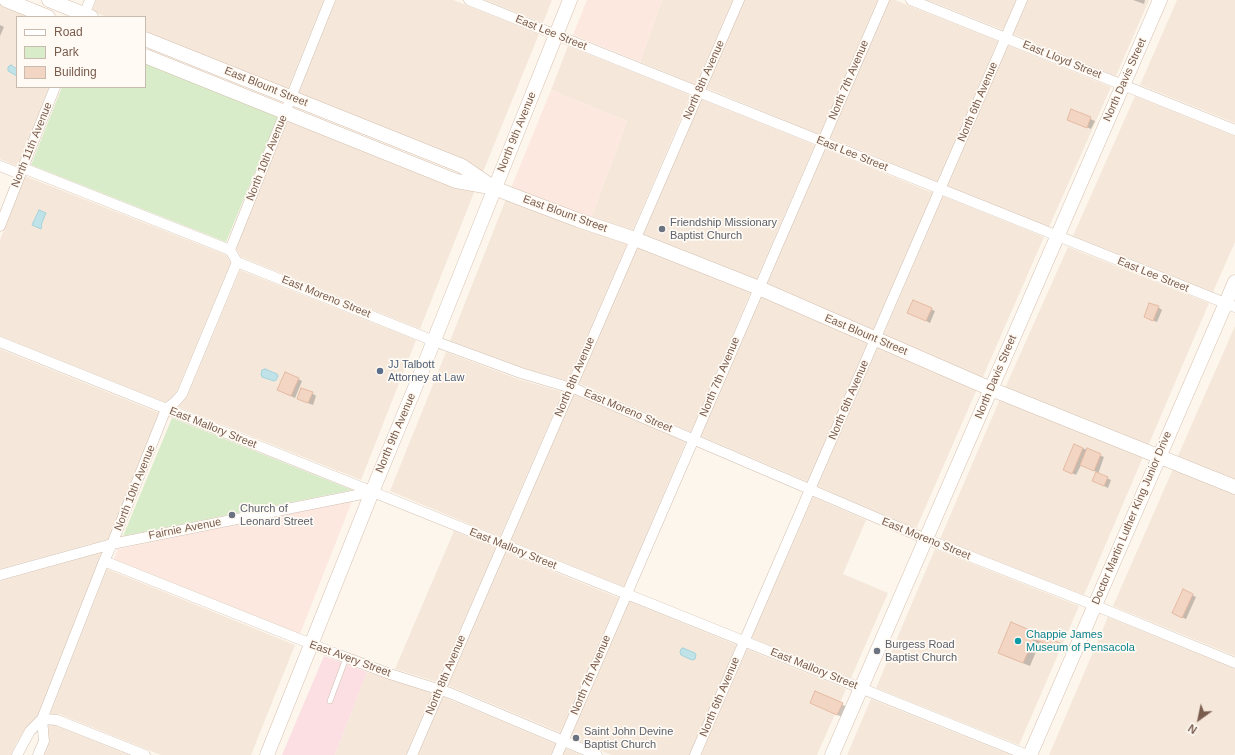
<!DOCTYPE html>
<html>
<head>
<meta charset="utf-8">
<style>
  body { margin:0 }
  #map { position:relative; width:1235px; height:755px; overflow:hidden; background:#fdf6ec; font-family:Arial,sans-serif }
  canvas { display:block }
  .legend { position:absolute; left:16px; top:16px; width:130px; height:72px; box-sizing:border-box; background:#fffaf3; border:1px solid #cabbb1; margin:0; padding:5px 7px; list-style:none; font-size:12px; color:#7a5c4d }
  .legend li { display:flex; align-items:center; gap:8px; height:20px }
  .legend b { width:20px; border:1px solid #cabbb1 }
  .north { position:absolute; left:1179px; top:699px; width:40px; height:40px; -webkit-text-stroke:3px #fffaf3; paint-order:stroke; rotate:213deg; font-size:11px; font-weight:700; line-height:16px; text-align:center; color:#7a5c4d }
  .north::after { content:''; display:block; margin:auto; width:14px; height:18px; background:#7a5c4d; clip-path:polygon(50% 0,100% 100%,50% 72%,0 100%) }
</style>
</head>
<body>
<div id="map">
<canvas width="1235" height="755"></canvas>
<ul class="legend">
<li><b style="height:5px;background:#fff"></b>Road</li>
<li><b style="height:11px;background:#d8ecc9"></b>Park</li>
<li><b style="height:11px;background:#f3d5c3"></b>Building</li>
</ul>
<div class="north">N</div>
</div>
<script>
const g = document.querySelector('canvas').getContext('2d');
g.lineJoin = 'round';
function paint(path, color) {
  g.fillStyle = color;
  g.fill(path, 'evenodd');
}
function toPath(rows) {
  const path = new Path2D();
  for (const r of rows) {
    path.moveTo(r[0], r[1]);
    for (let i = 2; i < r.length; i += 2) path.lineTo(r[i], r[i + 1]);
  }
  return path;
}
function stroke(path, color, width, dash) {
  g.strokeStyle = color;
  g.lineWidth = width;
  g.lineCap = dash ? 'butt' : 'round';
  g.setLineDash(dash || []);
  g.stroke(path);
}
function drawText(font, color, halo, rows, align = 'center') {
  g.font = font + ' Arial,sans-serif';
  g.lineWidth = 3.5;
  g.setLineDash([]);
  g.textBaseline = 'middle';
  g.strokeStyle = halo;
  g.fillStyle = color;
  for (const [text, x, y, turn = 0] of rows) {
    g.save();
    g.translate(x, y);
    g.rotate((+turn || 0) * Math.PI / 180);
    g.textAlign = isNaN(turn) ? turn : align;
    if (halo) g.strokeText(text, 0, 0);
    g.fillText(text, 0, 0);
    g.restore();
  }
}
paint(toPath([
  [96,0,324,0,288,90,145,32,145,17,107,17,92,11],
  [336,0,453,0,539,34,483,172,298,94],
  [485,0,552,0,543,23],
  [662,0,733,0,696,85,640,62],
  [744,0,878,0,820,135,706,88],
  [889,0,895,0,998,41,938,182,830,138],
  [927,0,1017,0,1003,30],
  [1028,0,1149,0,1116,76,1013,34],
  [1177,0,1235,0,1235,123,1140,85],
  [0,4,32,17,17,17,17,87,49,87,18,167,0,159],
  [1008,45,1111,87,1049,227,947,186],
  [568,46,691,95,632,232,591,218,627,121,551,90],
  [1135,96,1235,136,1235,242,1213,292,1073,236],
  [701,99,815,145,756,281,642,235],
  [288,119,475,190,420,329,241,257,236,248],
  [825,149,933,193,873,331,766,285],
  [25,176,226,255,231,263,177,391,172,398,166,403,0,336,0,240],
  [943,196,1044,237,982,379,883,335],
  [506,199,628,242,568,381,523,368,450,341],
  [637,246,751,292,691,432,578,383],
  [1068,247,1209,303,1148,446,1005,388],
  [240,270,416,340,361,480,178,407,187,396],
  [761,296,868,342,808,482,700,436],
  [1235,326,1235,481,1177,458],
  [878,346,977,389,916,529,817,486],
  [0,349,159,413,109,539,0,569],
  [446,352,518,379,563,392,500,537,390,491],
  [573,394,686,442,624,587,510,541],
  [1000,399,1143,457,1084,595,940,539],
  [1173,469,1235,493,1235,656,1113,606],
  [813,497,866,520,843,574,888,593,851,678,751,638],
  [454,531,496,548,437,682,395,669],
  [935,549,1079,606,1019,745,876,688],
  [103,552,39,714,26,729,16,744,11,755,0,755,0,581],
  [505,552,619,598,561,733,447,685],
  [107,569,295,645,251,755,161,755,59,714,50,714],
  [629,601,737,645,690,755,611,755,570,737],
  [1108,617,1235,669,1235,753,1234,755,1049,755],
  [747,649,846,689,817,755,701,755],
  [367,672,433,693,406,755,335,755],
  [442,696,556,744,551,755,417,755],
  [871,699,1011,755,847,755],
  [48,725,55,725,129,755,44,755,49,740],
  [565,748,582,755,562,755]
]), '#f5e8da');
paint(toPath([
  [587,0,662,0,640,62,573,35],
  [551,90,627,121,591,218,511,188],
  [352,501,300,634,114,559,118,549]
]), '#fde8e0');
paint(toPath([
  [324,656,367,672,335,755,282,755]
]), '#fbdfe3');
paint(toPath([
  [145,61,279,114,226,242,31,165,62,87,145,87],
  [172,418,352,490,123,536]
]), '#d8ecc9');
const water = toPath([
  [11,65,17,69,17,76,8,71,8,67,11,65],
  [39,210,46,213,41,225,42,226,41,229,32,225,39,210],
  [265,369,277,374,278,376,276,380,274,381,262,377,261,374,262,370,265,369],
  [683,648,695,653,696,655,695,659,692,660,681,655,680,652,681,649,683,648]
]);
paint(water, '#bfe3e8');
stroke(water, '#a5d3da', 1);
paint(toPath([
  [1133,0,1145,0,1144,4],
  [0,25,4,27,0,36],
  [1072,111,1095,121,1091,129,1073,121],
  [914,301,935,311,930,323,913,314],
  [1158,307,1162,310,1157,322,1149,319],
  [298,379,302,381,295,398,278,390],
  [312,393,316,396,313,405,302,401],
  [1075,445,1104,457,1098,474,1111,480,1108,488,1094,481,1097,472,1081,465,1076,475,1068,471],
  [1192,595,1196,597,1186,619,1177,615],
  [1012,623,1062,644,1068,648,1066,653,1040,642,1030,666,1005,656],
  [842,704,846,707,842,717,815,705]
]), '#0003');
const building = toPath([
  [1071,109,1091,117,1087,128,1067,120,1071,109],
  [913,300,932,308,926,321,907,313,913,300],
  [1149,303,1159,306,1153,321,1144,317,1149,303],
  [285,372,299,378,291,396,277,390,285,372],
  [301,388,313,392,308,403,297,399,301,388],
  [1074,444,1083,448,1072,474,1063,470,1074,444],
  [1087,448,1101,454,1094,471,1080,465,1087,448],
  [1096,472,1108,477,1104,486,1092,481,1096,472],
  [1183,589,1193,594,1182,618,1172,613,1183,589],
  [1011,622,1062,644,1059,650,1034,639,1023,663,998,653,1011,622],
  [815,691,843,703,837,715,810,703,815,691]
]);
paint(building, '#f3d5c3');
stroke(building, '#e6bba3', 1);
const lane = toPath([
  [330,701,346,658]
]);
const street = toPath([
  [469,0,1235,307],
  [911,0,1235,130],
  [83,17,90,0],
  [0,166,20,174],
  [23,168,230,250,237,262,434,341,521,373,568,387,571,387,926,539,1094,605,1235,663],
  [0,226,55,87],
  [230,250,330,0],
  [0,342,1027,755],
  [104,561,339,655,390,674,450,693,597,755],
  [0,575,112,544,372,492],
  [42,719,57,720,145,755],
  [17,755,30,731,42,719],
  [38,755,44,741,42,719,104,561,112,544,166,409,175,402,182,394,237,262],
  [412,755,739,0],
  [557,755,884,0],
  [695,755,1022,0]
]);
const secondary = toPath([
  [6,0,48,17],
  [49,0,91,17],
  [145,39,462,166,494,188,525,200,578,220,635,239,759,288,991,389,1235,487],
  [145,56,456,181,490,187],
  [267,755,372,492,419,378,570,0],
  [832,755,1160,0],
  [1030,755,1235,282]
]);
stroke(lane, '#d1beb0', 6);
stroke(street, '#d1beb0', 11);
stroke(secondary, '#d6c0b0', 15);
stroke(lane, '#fff', 5);
stroke(street, '#fff', 10);
stroke(secondary, '#fff', 14);
for (const [x, y, r, color] of [
  [662,229,4,"#6b7280"],
  [380,371,4,"#5c6f8a"],
  [232,515,4,"#6b7280"],
  [1018,641,4,"#0f9aa8"],
  [877,651,4,"#6b7280"],
  [576,738,4,"#6b7280"]
]) {
  const dot = new Path2D();
  dot.arc(x, y, r, 0, 2 * Math.PI);
  g.fillStyle = color;
  g.fill(dot);
  stroke(dot, '#fffaf3', 1.5);
}
drawText('11px', '#7a5c4d', '#fffaf3', [
  ["East Lee Street",551,33,22],
  ["East Lloyd Street",1062,60,22],
  ["North 8th Avenue",704,80,-66],
  ["North 7th Avenue",849,80,-67],
  ["North Davis Street",1125,80,-66],
  ["East Blount Street",266,87,22],
  ["North 6th Avenue",978,102,-67],
  ["North 9th Avenue",517,132,-68],
  ["North 11th Avenue",32,145,-68],
  ["East Lee Street",852,154,22],
  ["North 10th Avenue",267,158,-68],
  ["East Blount Street",565,214,20],
  ["East Lee Street",1153,275,22],
  ["East Moreno Street",326,297,22],
  ["East Blount Street",866,335,23],
  ["North 8th Avenue",575,377,-67],
  ["North 7th Avenue",720,377,-67],
  ["North Davis Street",996,377,-67],
  ["North 6th Avenue",849,400,-67],
  ["East Moreno Street",628,411,23],
  ["East Mallory Street",213,428,22],
  ["North 9th Avenue",396,433,-67],
  ["North 10th Avenue",135,488,-68],
  ["Doctor Martin Luther King Junior Drive",1132,518,-67],
  ["Fairnie Avenue",185,529,-11],
  ["East Moreno Street",926,539,22],
  ["East Mallory Street",513,549,22],
  ["East Avery Street",350,659,20],
  ["East Mallory Street",814,669,22],
  ["North 8th Avenue",446,675,-67],
  ["North 7th Avenue",591,675,-67],
  ["North 6th Avenue",720,697,-67]
]);
drawText('11px', '#5b616d', '#fffaf3', [
  ["Friendship Missionary",670,223],
  ["Baptist Church",670,236],
  ["Church of",240,509],
  ["Leonard Street",240,522],
  ["Burgess Road",885,645],
  ["Baptist Church",885,658],
  ["Saint John Devine",584,732],
  ["Baptist Church",584,745]
], 'left');
drawText('11px', '#4e5e75', '#fffaf3', [
  ["JJ Talbott",388,365],
  ["Attorney at Law",388,378]
], 'left');
drawText('11px', '#0d838f', '#fffaf3', [
  ["Chappie James",1026,635],
  ["Museum of Pensacola",1026,648]
], 'left');
</script>
</body>
</html>
